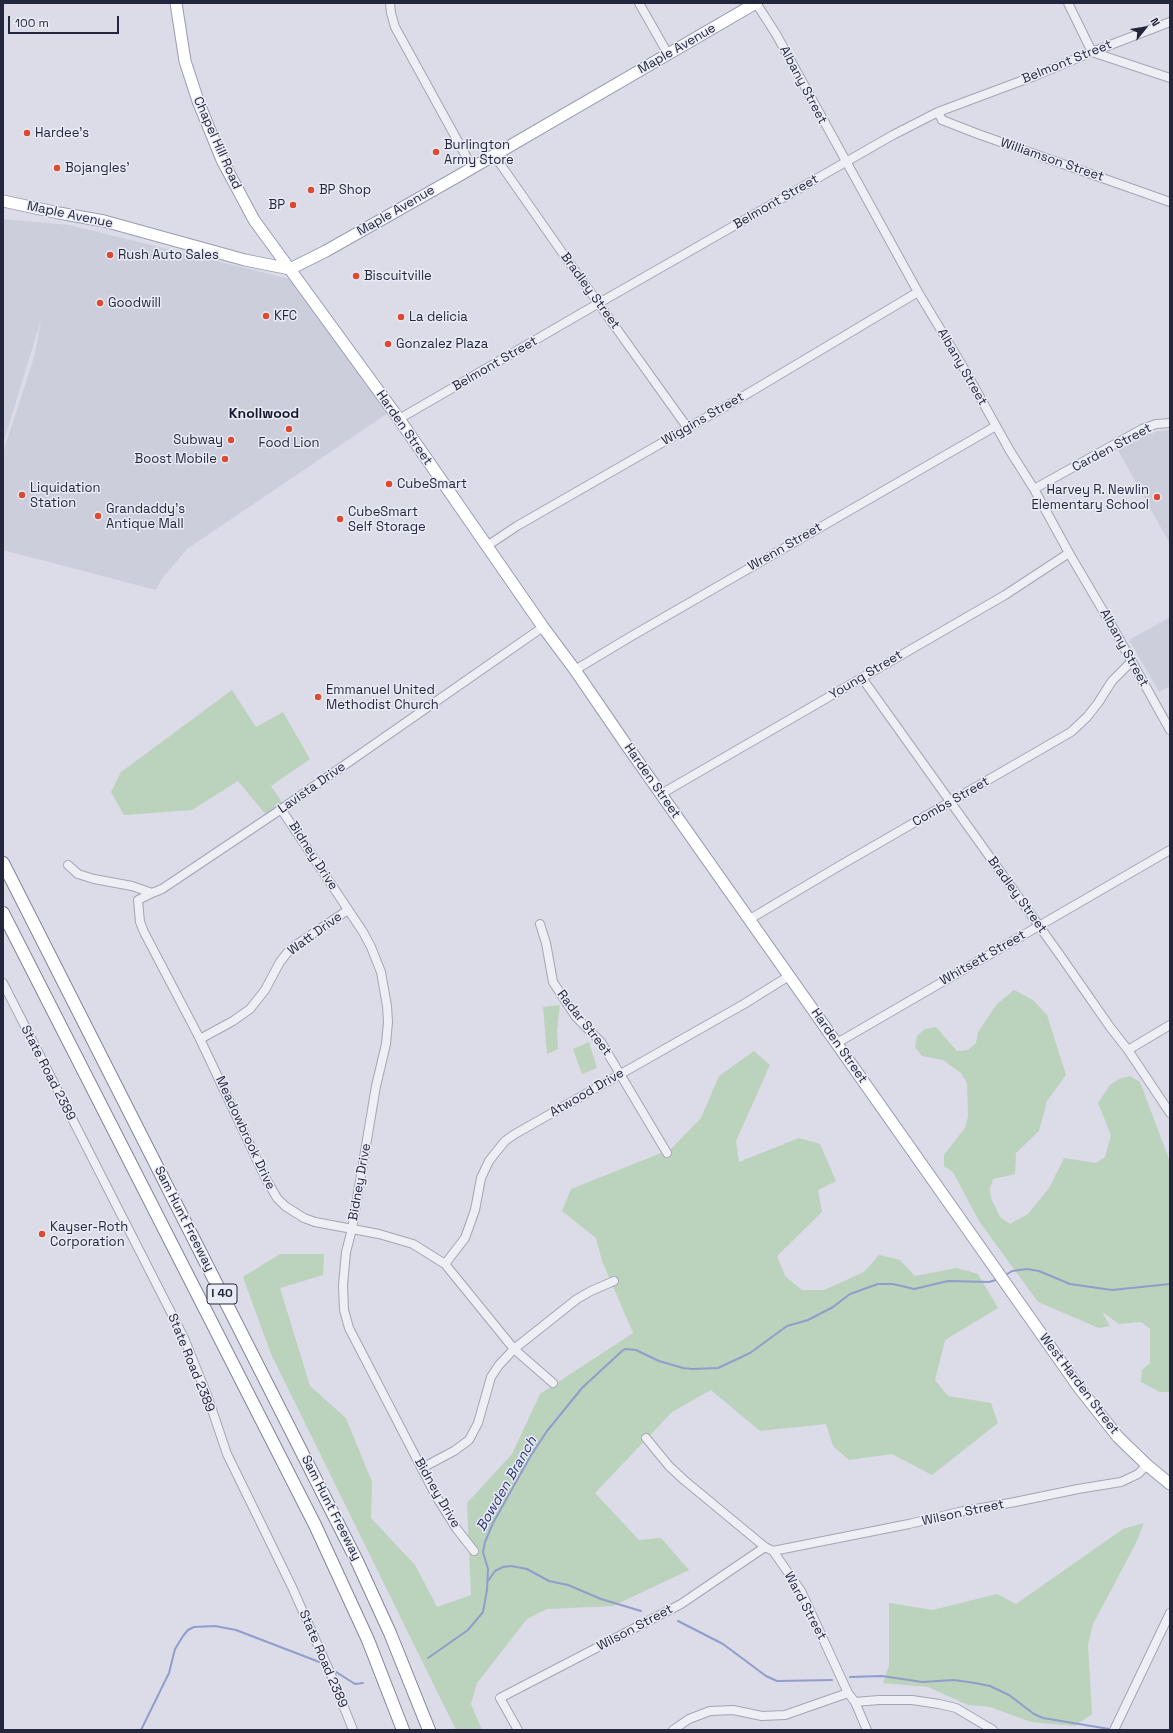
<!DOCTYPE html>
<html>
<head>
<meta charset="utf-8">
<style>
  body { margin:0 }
  #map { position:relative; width:1173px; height:1733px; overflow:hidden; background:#dbdce7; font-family:"Space Grotesk",sans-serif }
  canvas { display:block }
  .frame { position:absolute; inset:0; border:4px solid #24263e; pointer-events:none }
  .north { position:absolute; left:1125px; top:8px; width:40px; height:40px; -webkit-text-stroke:3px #eaecf5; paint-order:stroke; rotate:60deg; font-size:11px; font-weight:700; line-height:16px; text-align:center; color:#24263e }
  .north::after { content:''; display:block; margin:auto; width:14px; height:18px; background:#24263e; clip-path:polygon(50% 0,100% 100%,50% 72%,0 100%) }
  .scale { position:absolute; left:8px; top:16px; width:111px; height:18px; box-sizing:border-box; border:2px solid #24263e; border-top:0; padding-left:5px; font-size:12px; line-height:14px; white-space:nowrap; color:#24263e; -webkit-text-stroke:3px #eaecf5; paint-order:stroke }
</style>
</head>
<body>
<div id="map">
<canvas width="1173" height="1733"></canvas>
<div class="frame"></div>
<div class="north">N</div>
<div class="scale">100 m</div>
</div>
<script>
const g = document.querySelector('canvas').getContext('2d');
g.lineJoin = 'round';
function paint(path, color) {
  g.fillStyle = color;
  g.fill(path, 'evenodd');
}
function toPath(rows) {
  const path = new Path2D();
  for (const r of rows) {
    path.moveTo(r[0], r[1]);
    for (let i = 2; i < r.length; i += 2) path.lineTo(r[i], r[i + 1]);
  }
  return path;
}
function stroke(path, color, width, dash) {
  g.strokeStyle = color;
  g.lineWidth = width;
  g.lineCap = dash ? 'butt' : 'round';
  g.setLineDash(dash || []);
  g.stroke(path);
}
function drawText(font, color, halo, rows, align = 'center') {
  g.font = font + ' "Space Grotesk",sans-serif';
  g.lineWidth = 3;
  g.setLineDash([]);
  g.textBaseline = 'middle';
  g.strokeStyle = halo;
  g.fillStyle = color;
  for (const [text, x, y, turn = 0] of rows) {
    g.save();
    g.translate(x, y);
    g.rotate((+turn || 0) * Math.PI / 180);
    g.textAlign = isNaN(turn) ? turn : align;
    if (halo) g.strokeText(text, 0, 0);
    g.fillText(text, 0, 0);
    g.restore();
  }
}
paint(toPath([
  [3,219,69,225,294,280,388,413,187,549,161,580,156,590,3,550,3,452,35,354,41,320,3,444],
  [1170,430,1170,544,1118,450,1145,435,1158,431],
  [1170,617,1170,686,1159,692,1129,640]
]), '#cdcedc');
paint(toPath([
  [232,690,256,727,283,712,310,759,271,786,284,805,267,816,238,781,192,810,124,815,111,792,121,772],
  [1014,990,1033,1000,1047,1015,1066,1075,1047,1101,1039,1131,1016,1153,1015,1174,993,1179,990,1188,991,1198,1000,1217,1010,1224,1028,1214,1049,1188,1064,1158,1096,1163,1105,1157,1111,1135,1098,1103,1110,1085,1119,1079,1130,1076,1140,1082,1170,1162,1170,1392,1160,1392,1141,1382,1142,1370,1150,1363,1150,1329,1141,1322,1119,1324,1102,1312,1110,1326,1099,1328,1038,1302,979,1221,953,1172,944,1166,944,1155,965,1128,968,1117,967,1083,961,1073,943,1060,922,1056,915,1047,917,1036,925,1029,936,1027,957,1051,968,1050,976,1043,978,1032,997,1004],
  [560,1005,557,1030,558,1049,547,1054,543,1007],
  [589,1042,597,1068,582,1074,573,1049],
  [754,1051,770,1065,736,1141,739,1162,799,1138,820,1144,836,1181,818,1190,822,1212,777,1256,785,1276,802,1290,824,1290,864,1272,879,1255,900,1260,915,1276,957,1268,978,1274,998,1308,945,1340,935,1380,948,1396,991,1403,998,1423,932,1475,892,1454,849,1460,833,1446,826,1424,760,1431,711,1390,672,1412,595,1493,639,1540,661,1538,689,1570,613,1606,547,1609,527,1619,477,1683,471,1704,482,1730,456,1730,271,1354,243,1277,280,1254,324,1254,323,1275,280,1288,310,1386,346,1418,372,1482,371,1518,415,1565,437,1607,471,1595,467,1503,512,1454,540,1394,633,1333,602,1261,596,1238,562,1211,571,1189,671,1149,701,1118,719,1076],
  [1144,1523,1135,1545,1093,1624,1088,1645,1092,1714,1075,1726,1031,1722,990,1707,968,1705,928,1687,883,1683,889,1666,889,1603,933,1610,997,1594,1016,1604,1123,1529]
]), '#bbd2bc');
stroke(toPath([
  [1004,1276,1012,1271,1027,1269,1039,1271,1070,1284,1112,1290,1170,1284],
  [488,1581,495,1571,503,1567,511,1566,527,1569,549,1581,568,1585,601,1599,641,1611],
  [678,1621,723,1644,766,1676,777,1681,832,1680],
  [428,1658,468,1630,483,1612,487,1590,488,1569,483,1552,485,1542,493,1523,530,1457,547,1431,582,1388,622,1351,625,1349,636,1350,659,1361,683,1368,692,1369,718,1368,750,1353,787,1326,808,1320,833,1307,850,1294,878,1284,893,1284,914,1289,948,1281,989,1282,999,1279],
  [333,1670,355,1684,363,1683],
  [850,1677,882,1676,922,1682,954,1680,975,1683,990,1686,1009,1695,1034,1714,1043,1718,1109,1729],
  [141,1730,169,1673,175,1649,183,1636,188,1630,194,1627,215,1626,236,1630,322,1663]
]), '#929dcb', 2);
const minor = toPath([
  [390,3,391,13,395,27,472,167],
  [639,3,668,54],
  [756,3,776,34,918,292,962,365,1010,451,1034,489,1069,553,1112,626,1170,730],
  [1068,3,1092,52,1170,78],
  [938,112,942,120,978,134,1170,202],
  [494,155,566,258,687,427],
  [399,419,599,303,893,135,938,112,1037,75,1092,52,1170,22],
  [1034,489,1142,429,1156,424,1170,423],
  [487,546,517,526,747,394,918,292],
  [575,670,630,637,996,426],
  [862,678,1062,958,1110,1027,1128,1050,1170,1113],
  [661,794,1005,595,1069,553],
  [281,809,363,932,371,947,381,972,387,1006,388,1022,386,1044,376,1086,352,1229,346,1252,343,1285,344,1310,349,1328,436,1496,456,1528,474,1551],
  [68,865,78,874,94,879,132,886,152,893,162,889,277,812,543,627],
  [152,893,138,900,140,922,144,932,200,1039,266,1179,277,1198,285,1206,304,1218,315,1222,379,1234,413,1244,445,1264,514,1349,553,1383],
  [750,919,834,869,1071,732,1087,717,1098,703,1112,681,1132,661],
  [540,924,546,943,553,982,576,1017,601,1042,667,1153],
  [3,983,184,1338,207,1395,227,1454,292,1587,332,1677,353,1730],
  [200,1039,233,1021,250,1009,265,990,280,962,287,953,296,945,348,910],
  [837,1043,1170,850],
  [1128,1050,1170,1025],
  [445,1264,465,1238,475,1210,481,1178,489,1161,505,1141,515,1134,744,1004,789,976],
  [646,1438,669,1466,684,1480,765,1547,773,1551,801,1591,848,1693,855,1702,867,1730],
  [422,1468,454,1451,469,1440,478,1423,491,1377,499,1365,514,1349,577,1299,591,1291,614,1281],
  [773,1551,909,1524,959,1512,1015,1502,1078,1489,1121,1482,1138,1474,1147,1465],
  [855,1702,879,1700,912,1700,939,1704,956,1708,993,1730],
  [518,1730,500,1698,681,1604,765,1547],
  [673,1730,689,1719,710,1711,733,1710,762,1716,785,1715,848,1693],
  [1114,1730,1170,1613]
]);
const major = toPath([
  [176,3,185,61,198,101,222,160,254,220,399,419,543,627,575,670,625,743,1080,1389,1118,1437,1147,1465,1170,1484],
  [3,201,59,213,104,221,245,260,290,269,326,251,460,175,756,3]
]);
const highway = toPath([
  [3,863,357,1561,390,1633,429,1730],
  [3,913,315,1525,368,1640,403,1730]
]);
stroke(minor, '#a4a5b4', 10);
stroke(major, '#999cb4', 13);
stroke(highway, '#81849f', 14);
stroke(minor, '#eeeef5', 8);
stroke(major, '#fff', 11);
stroke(highway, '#fff', 12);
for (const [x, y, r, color] of [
  [27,133,4,"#da4b32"],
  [436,152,4,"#da4b32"],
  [57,168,4,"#da4b32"],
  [311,190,4,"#da4b32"],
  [293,205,4,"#da4b32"],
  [110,255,4,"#da4b32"],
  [356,276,4,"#da4b32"],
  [100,303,4,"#da4b32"],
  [266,316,4,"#da4b32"],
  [401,317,4,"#da4b32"],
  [388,344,4,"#da4b32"],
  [289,429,4,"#da4b32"],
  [231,440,4,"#da4b32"],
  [225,459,4,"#da4b32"],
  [389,484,4,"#da4b32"],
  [22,495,4,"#da4b32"],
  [1157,497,4,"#da4b32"],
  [98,516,4,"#da4b32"],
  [340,519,4,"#da4b32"],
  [318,697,4,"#da4b32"],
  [42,1234,4,"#da4b32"]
]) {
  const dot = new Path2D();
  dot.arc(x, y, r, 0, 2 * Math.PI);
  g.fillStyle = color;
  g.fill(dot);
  stroke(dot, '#eaecf5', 1.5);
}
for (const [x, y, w] of [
  [222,1294,30]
]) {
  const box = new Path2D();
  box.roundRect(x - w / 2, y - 10, w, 20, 3);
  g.fillStyle = '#eaecf5';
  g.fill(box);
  stroke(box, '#24263e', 1);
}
drawText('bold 12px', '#24263e', null, [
  ["I 40",222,1294]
]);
drawText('13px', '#24263e', '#eaecf5', [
  ["Maple Avenue",677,49,-30],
  ["Belmont Street",1067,62,-22],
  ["Albany Street",803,85,62],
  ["Chapel Hill Road",217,143,66],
  ["Williamson Street",1052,160,19],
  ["Belmont Street",776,202,-30],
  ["Maple Avenue",396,211,-30],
  ["Maple Avenue",70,215,12],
  ["Bradley Street",590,291,54],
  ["Belmont Street",495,364,-30],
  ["Albany Street",962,367,60],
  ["Wiggins Street",703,419,-30],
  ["Harden Street",404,428,55],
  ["Carden Street",1112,448,-28],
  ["Wrenn Street",785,547,-30],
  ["Albany Street",1124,648,61],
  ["Young Street",866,675,-31],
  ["Harden Street",652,781,55],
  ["Lavista Drive",312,788,-35],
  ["Combs Street",951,802,-30],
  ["Bidney Drive",313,856,57],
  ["Bradley Street",1017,895,54],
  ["Watt Drive",315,934,-36],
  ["Whitsett Street",983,958,-30],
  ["Radar Street",584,1023,52],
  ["Harden Street",839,1046,55],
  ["State Road 2389",48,1073,63],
  ["Atwood Drive",587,1093,-30],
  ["Meadowbrook Drive",245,1133,65],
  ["Bidney Drive",360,1182,-80],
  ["Sam Hunt Freeway",184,1219,63],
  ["State Road 2389",191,1363,68],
  ["West Harden Street",1079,1384,53],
  ["Bidney Drive",437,1493,60],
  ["Sam Hunt Freeway",331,1508,63],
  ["Wilson Street",963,1513,-12],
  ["Ward Street",805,1606,62],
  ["Wilson Street",635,1628,-28],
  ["State Road 2389",323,1659,67]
]);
drawText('13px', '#24263e', '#eaecf5', [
  ["Hardee's",35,133],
  ["Burlington",444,145],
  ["Army Store",444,160],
  ["Bojangles'",65,168],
  ["BP Shop",319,190],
  ["BP",285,205,"right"],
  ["Rush Auto Sales",118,255],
  ["Biscuitville",364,276],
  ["Goodwill",108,303],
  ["KFC",274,316],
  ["La delicia",409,317],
  ["Gonzalez Plaza",396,344],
  ["Subway",223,440,"right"],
  ["Food Lion",289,443,"center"],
  ["Boost Mobile",217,459,"right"],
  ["CubeSmart",397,484],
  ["Liquidation",30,488],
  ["Station",30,503],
  ["Harvey R. Newlin",1149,490,"right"],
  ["Elementary School",1149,505,"right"],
  ["Grandaddy's",106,509],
  ["Antique Mall",106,524],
  ["CubeSmart",348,512],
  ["Self Storage",348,527],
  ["Emmanuel United",326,690],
  ["Methodist Church",326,705],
  ["Kayser-Roth",50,1227],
  ["Corporation",50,1242]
], 'left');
drawText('bold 14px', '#17182f', '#eaecf5', [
  ["Knollwood",264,414]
]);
drawText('italic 14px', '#2b3676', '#eaecf5', [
  ["Bowden Branch",507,1484,-60]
]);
</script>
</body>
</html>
